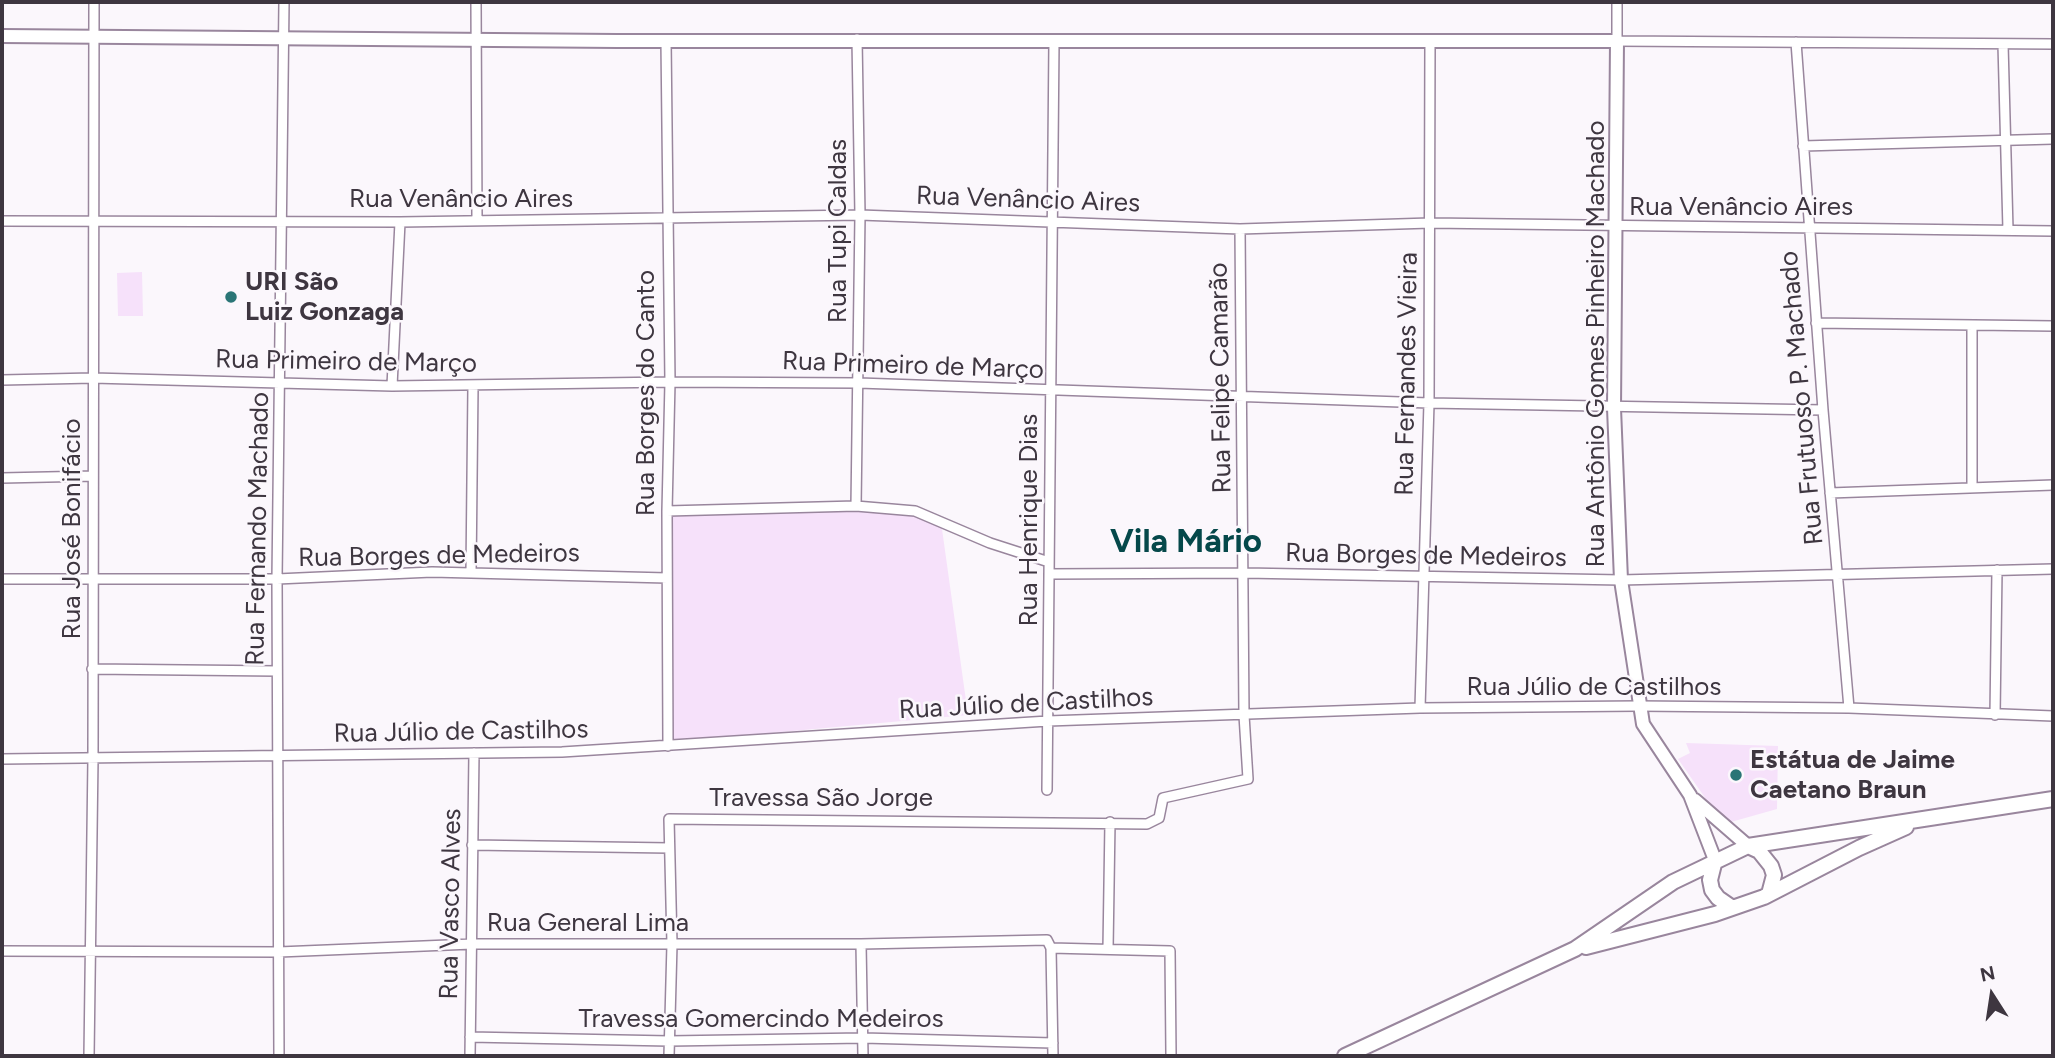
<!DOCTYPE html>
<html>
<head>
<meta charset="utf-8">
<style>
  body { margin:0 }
  #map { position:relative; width:2055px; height:1058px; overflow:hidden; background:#fbf7fc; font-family:Figtree,sans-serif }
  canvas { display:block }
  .frame { position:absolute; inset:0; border:4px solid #3e3640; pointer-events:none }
  .north { position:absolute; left:1957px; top:960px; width:70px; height:70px; -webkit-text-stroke:5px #fbf7fc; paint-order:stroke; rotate:348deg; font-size:19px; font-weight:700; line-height:28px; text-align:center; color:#3e3640 }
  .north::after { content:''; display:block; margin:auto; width:24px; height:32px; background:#3e3640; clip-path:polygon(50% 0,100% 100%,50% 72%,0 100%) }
</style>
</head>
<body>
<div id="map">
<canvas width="2055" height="1058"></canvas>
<div class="frame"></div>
<div class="north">N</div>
</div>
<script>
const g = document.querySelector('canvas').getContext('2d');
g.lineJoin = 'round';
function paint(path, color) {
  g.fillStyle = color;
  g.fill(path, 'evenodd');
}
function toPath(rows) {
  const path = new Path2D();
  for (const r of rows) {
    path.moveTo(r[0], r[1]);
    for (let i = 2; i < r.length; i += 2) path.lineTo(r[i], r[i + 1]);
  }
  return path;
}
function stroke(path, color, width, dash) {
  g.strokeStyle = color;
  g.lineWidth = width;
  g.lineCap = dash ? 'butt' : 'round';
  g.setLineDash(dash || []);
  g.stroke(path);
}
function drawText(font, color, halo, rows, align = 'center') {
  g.font = font + ' Figtree,sans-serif';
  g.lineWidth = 5;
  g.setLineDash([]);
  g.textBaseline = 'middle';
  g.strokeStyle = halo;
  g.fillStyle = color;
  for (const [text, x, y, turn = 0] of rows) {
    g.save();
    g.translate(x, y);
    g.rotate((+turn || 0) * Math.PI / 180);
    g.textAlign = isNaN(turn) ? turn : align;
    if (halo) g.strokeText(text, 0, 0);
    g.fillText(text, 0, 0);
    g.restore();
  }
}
paint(toPath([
  [142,272,143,316,118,316,117,273],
  [857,508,916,513,942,529,968,715,672,742,668,512],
  [1686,743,1778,746,1777,809,1731,822,1715,812,1678,759,1690,753]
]), '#f6e1fa');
const minor = toPath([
  [476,2,477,221],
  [1617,2,1617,41,2053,44],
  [666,41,670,382,667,511,668,746],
  [1796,42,1823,410,1849,708],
  [2003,44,2008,230],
  [1803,146,2053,139],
  [2,221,400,222,860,215,1240,229,1430,223,2053,231],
  [1816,323,2053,326],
  [2,380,93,378,392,386,670,382,859,383,1429,403,1823,410],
  [392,386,400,222],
  [2,478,93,476],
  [1972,486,1972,325],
  [1830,493,2053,485],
  [856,506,860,215,857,39],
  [667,511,856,506,915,511,990,543,1049,562],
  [471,573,473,386],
  [1050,574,1245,573,1621,580,2053,569],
  [2,579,277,579,432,572,667,578],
  [92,669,277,671],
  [1420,708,1429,403,1430,40],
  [1995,715,1997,570],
  [2,759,562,752,1048,721,1420,708,1638,706,1849,708,2053,716],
  [1047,790,1054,41],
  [472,845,669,848],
  [861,944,863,1056],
  [1051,948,1053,1056],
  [1108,949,1110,822],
  [2,951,279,952,472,944,861,944,1047,940,1051,948,1170,951,1171,1054],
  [470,1037,669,1041,863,1038,1053,1043],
  [89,1056,93,758,94,2],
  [279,1056,277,579,284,2],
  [470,1056,474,753],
  [669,1056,672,944,669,819,1147,824,1159,818,1163,798,1248,779,1244,715,1240,229]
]);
const major = toPath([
  [2,36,617,41,1617,41,1614,408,1621,580,1643,724,1690,795,1715,860],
  [1695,800,1748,846]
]);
const highway = toPath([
  [1748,846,1759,851,1771,866,1774,875,1769,894],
  [1715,860,1710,880,1712,890,1718,898,1731,907],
  [1586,947,1715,914,1764,897,1859,848,1906,827],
  [1345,1056,1575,949,1673,882,1748,846,2053,799]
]);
stroke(minor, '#99869d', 12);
stroke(major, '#99869d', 16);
stroke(highway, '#99869d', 18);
stroke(minor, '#fff', 9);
stroke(major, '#fff', 12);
stroke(highway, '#fff', 14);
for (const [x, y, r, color] of [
  [231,297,7,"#2a7576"],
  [1736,775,7,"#2a7576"]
]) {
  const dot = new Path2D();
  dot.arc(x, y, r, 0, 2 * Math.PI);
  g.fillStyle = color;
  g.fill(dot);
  stroke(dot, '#fbf7fc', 2.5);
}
drawText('26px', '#3e3640', '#fbf7fc', [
  ["Rua Venâncio Aires",461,199],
  ["Rua Venâncio Aires",1028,200,2],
  ["Rua Venâncio Aires",1741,207],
  ["Rua Tupi Caldas",838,231,-90],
  ["Rua Antônio Gomes Pinheiro Machado",1596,344,-90],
  ["Rua Primeiro de Março",346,362,1],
  ["Rua Primeiro de Março",913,366,2],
  ["Rua Fernandes Vieira",1407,374,-89],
  ["Rua Felipe Camarão",1221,378,-91],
  ["Rua Borges do Canto",646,393,-90],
  ["Rua Frutuoso P. Machado",1802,398,-95],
  ["Rua Henrique Dias",1029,520,-90],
  ["Rua José Bonifácio",72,529,-90],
  ["Rua Fernando Machado",258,529,-89],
  ["Rua Borges de Medeiros",439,556,-1],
  ["Rua Borges de Medeiros",1426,556,1],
  ["Rua Júlio de Castilhos",1594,687],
  ["Rua Júlio de Castilhos",1026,704,-3],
  ["Rua Júlio de Castilhos",461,732,-1],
  ["Travessa São Jorge",821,798],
  ["Rua Vasco Alves",451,904,-89],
  ["Rua General Lima",588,923],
  ["Travessa Gomercindo Medeiros",761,1019]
]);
drawText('bold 26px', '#3e3640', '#fbf7fc', [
  ["URI São",245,282],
  ["Luiz Gonzaga",245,312],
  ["Estátua de Jaime",1750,760],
  ["Caetano Braun",1750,790]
], 'left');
drawText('bold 33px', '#05484a', '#fbf7fc', [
  ["Vila Mário",1186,542]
]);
</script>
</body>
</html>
